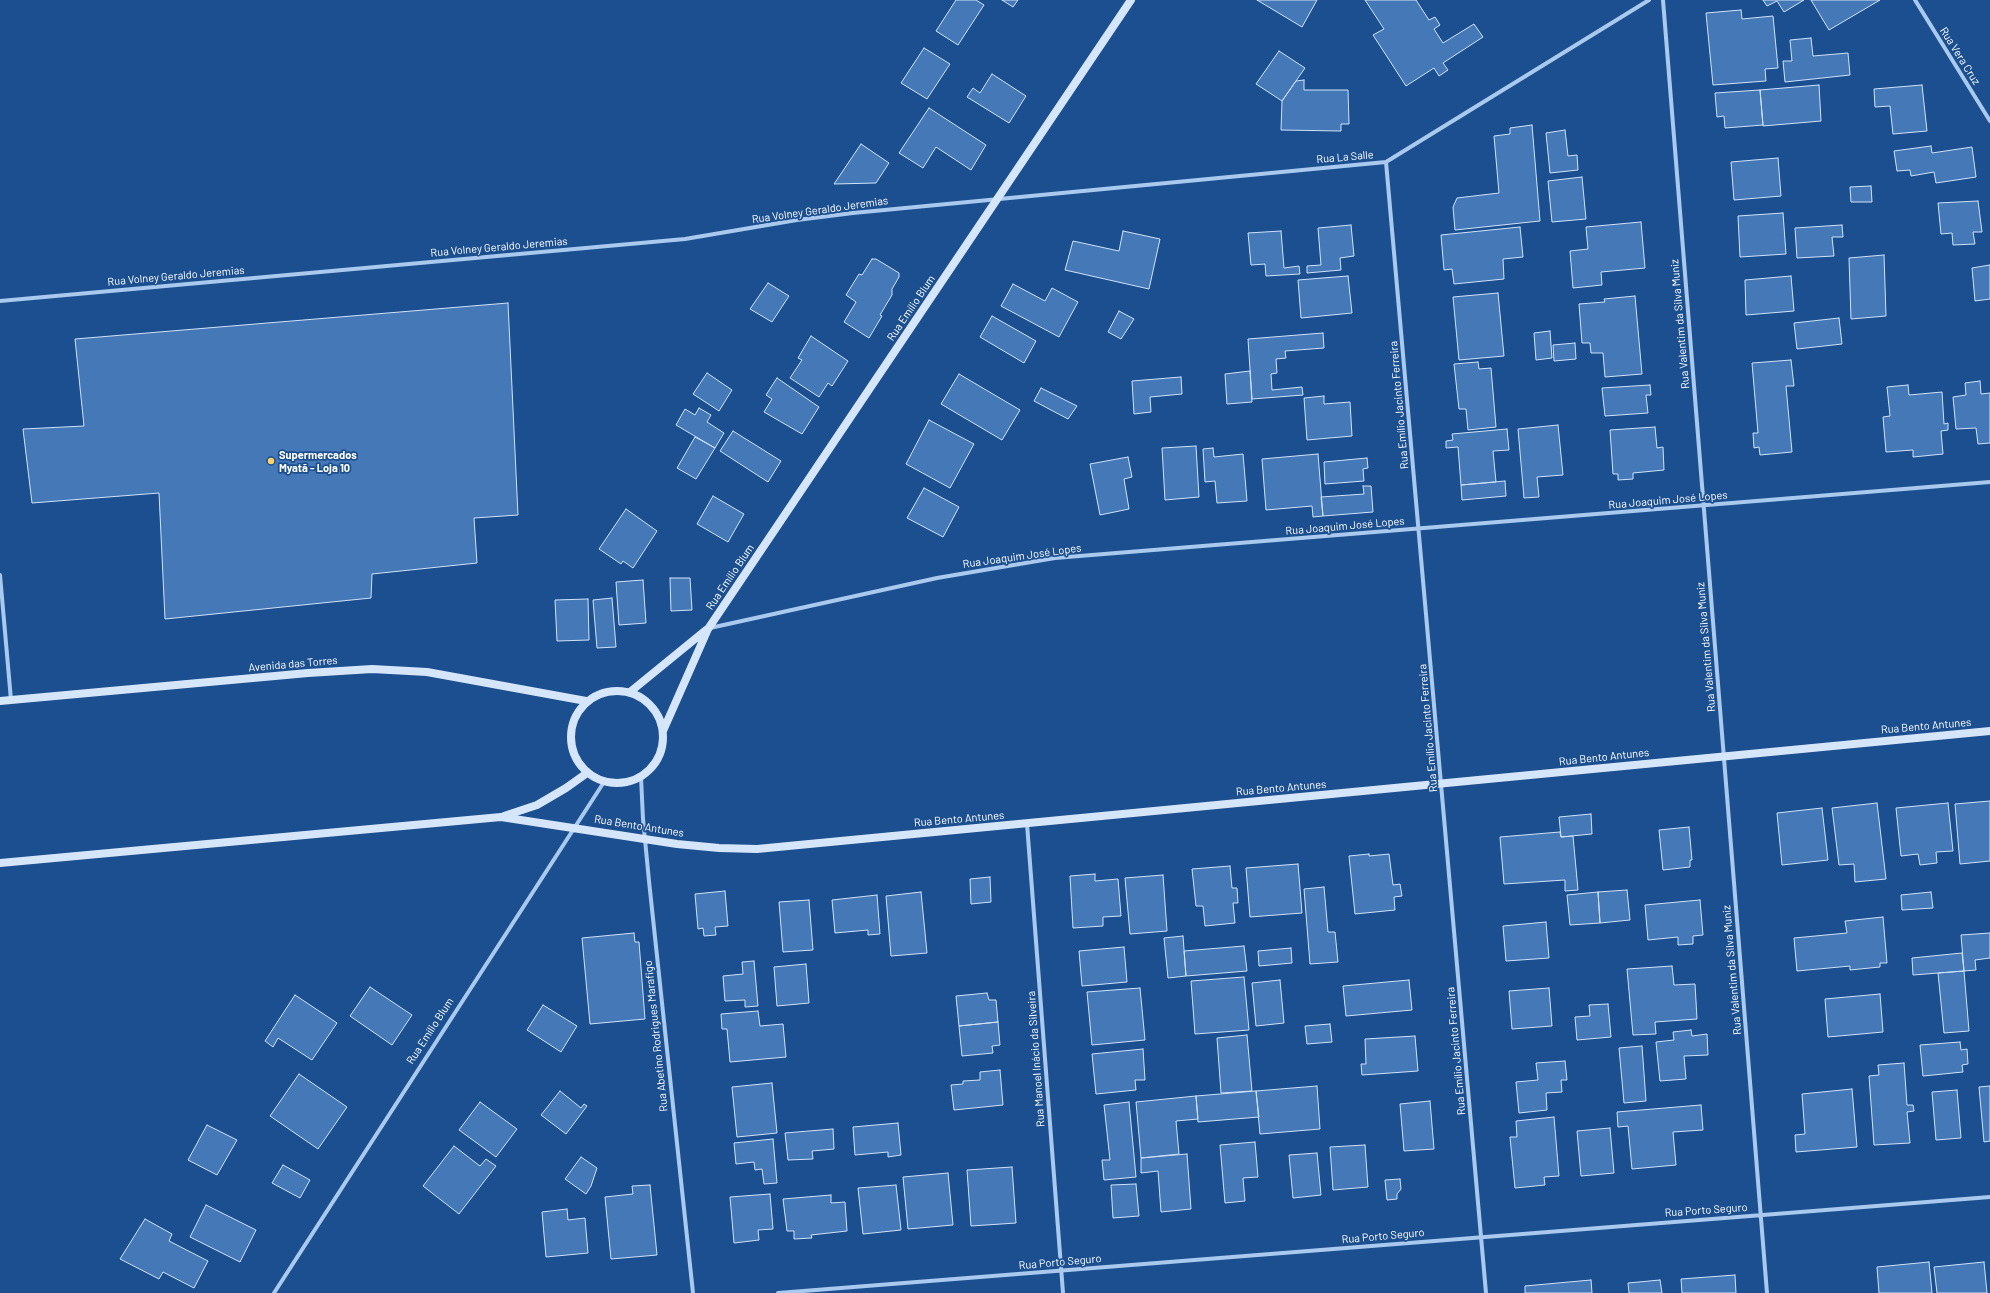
<!DOCTYPE html>
<html>
<head>
<meta charset="utf-8">
<style>
  body { margin:0 }
  canvas { display:block; background:#1b4f8f }
</style>
</head>
<body>
<canvas width="1990" height="1293"></canvas>
<script>
const g = document.querySelector('canvas').getContext('2d');
g.lineJoin = 'round';
function paint(path, color) {
  g.fillStyle = color;
  g.fill(path, 'evenodd');
}
function toPath(rows) {
  const path = new Path2D();
  for (const r of rows) {
    if (r.length === 3) {
      path.moveTo(r[0] + r[2], r[1]);
      path.arc(r[0], r[1], r[2], 0, 2 * Math.PI);
      continue;
    }
    path.moveTo(r[0], r[1]);
    for (let i = 2; i < r.length; i += 2) path.lineTo(r[i], r[i + 1]);
  }
  return path;
}
function stroke(path, color, width, dash) {
  g.strokeStyle = color;
  g.lineWidth = width;
  g.lineCap = dash ? 'butt' : 'round';
  g.setLineDash(dash || []);
  g.stroke(path);
}
function drawText(font, color, halo, rows, align = 'center') {
  g.font = font + ' Barlow,sans-serif';
  g.lineWidth = 3.5;
  g.setLineDash([]);
  g.textBaseline = 'middle';
  g.strokeStyle = halo;
  g.fillStyle = color;
  for (const [text, x, y, turn = 0] of rows) {
    g.save();
    g.translate(x, y);
    g.rotate((+turn || 0) * Math.PI / 180);
    g.textAlign = isNaN(turn) ? turn : align;
    if (halo) g.strokeText(text, 0, 0);
    g.fillText(text, 0, 0);
    g.restore();
  }
}
const building = toPath([
  [956,0,976,0,984,5,958,45,936,31,956,0],
  [1002,0,1018,0,1013,7,1002,0],
  [1257,0,1317,0,1302,27,1257,0],
  [1365,0,1416,0,1429,20,1435,17,1440,25,1434,29,1443,43,1474,24,1483,37,1443,63,1448,70,1439,76,1434,68,1406,86,1373,35,1384,29,1365,0],
  [1763,0,1804,0,1784,12,1777,1,1767,6,1763,0],
  [1811,0,1880,0,1829,30,1811,0],
  [1741,10,1742,19,1773,16,1778,68,1765,69,1766,81,1713,85,1706,13,1741,10],
  [1811,38,1813,56,1848,53,1850,75,1785,82,1783,61,1792,61,1790,40,1811,38],
  [924,48,950,64,927,99,901,83,924,48],
  [1279,51,1305,68,1282,101,1256,84,1279,51],
  [992,74,1026,96,1009,123,967,97,973,88,980,93,992,74],
  [1304,80,1304,90,1348,90,1349,124,1341,124,1341,131,1281,130,1282,101,1296,81,1304,80],
  [1819,85,1821,121,1763,126,1760,90,1819,85],
  [1922,85,1927,131,1893,134,1890,106,1875,107,1874,89,1922,85],
  [1760,90,1763,125,1725,128,1724,116,1717,117,1715,93,1760,90],
  [929,108,986,145,971,170,936,147,923,168,899,153,929,108],
  [1532,125,1540,221,1455,230,1453,207,1457,198,1499,193,1494,136,1510,134,1510,128,1532,125],
  [1565,130,1568,156,1577,155,1578,170,1550,173,1546,133,1565,130],
  [861,144,889,163,876,183,834,184,861,144],
  [1931,146,1932,153,1972,147,1976,177,1936,183,1934,172,1911,176,1910,170,1897,171,1894,151,1931,146],
  [1778,158,1781,196,1734,200,1731,162,1778,158],
  [1582,177,1586,219,1552,222,1548,181,1582,177],
  [1871,186,1872,202,1851,202,1850,187,1871,186],
  [1978,201,1982,232,1973,232,1975,244,1953,245,1952,233,1941,234,1938,203,1978,201],
  [1783,213,1786,254,1740,257,1738,216,1783,213],
  [1641,222,1645,268,1601,272,1602,285,1573,288,1570,251,1588,249,1586,227,1641,222],
  [1351,225,1354,256,1340,258,1341,270,1307,273,1307,266,1321,265,1318,228,1351,225],
  [1842,225,1843,237,1832,237,1834,256,1797,258,1795,228,1842,225],
  [1520,227,1523,257,1503,259,1504,279,1454,284,1452,269,1444,270,1441,235,1520,227],
  [1123,231,1160,239,1149,289,1065,270,1073,241,1119,251,1123,231],
  [1281,231,1284,268,1299,266,1300,274,1266,276,1265,264,1251,265,1248,233,1281,231],
  [1884,255,1886,316,1851,319,1849,258,1884,255],
  [872,259,876,259,899,273,899,277,892,289,892,295,880,315,882,316,869,338,844,322,856,302,846,295,859,274,862,275,872,259],
  [1990,265,1990,299,1975,301,1972,268,1990,265],
  [1348,276,1352,313,1301,318,1298,280,1348,276],
  [1791,276,1794,311,1746,315,1745,280,1791,276],
  [768,283,789,296,772,322,750,309,768,283],
  [1013,284,1045,301,1052,288,1078,302,1059,337,1001,306,1013,284],
  [1498,293,1504,356,1459,360,1453,297,1498,293],
  [1635,296,1642,374,1605,377,1603,353,1591,353,1590,343,1582,343,1579,304,1605,302,1604,299,1635,296],
  [508,303,518,515,474,518,477,563,372,574,371,598,165,619,159,493,32,503,23,429,84,426,75,339,508,303],
  [1119,311,1134,319,1121,339,1108,332,1119,311],
  [992,316,1036,341,1024,363,980,337,992,316],
  [1839,318,1842,344,1797,349,1794,323,1839,318],
  [1550,331,1552,358,1536,360,1534,333,1550,331],
  [1323,333,1324,348,1285,351,1286,358,1276,359,1277,373,1271,374,1272,390,1302,387,1303,395,1252,399,1248,339,1323,333],
  [811,336,848,361,832,386,828,383,819,397,790,378,802,360,798,358,811,336],
  [1575,343,1576,359,1554,361,1553,345,1575,343],
  [1791,360,1794,386,1786,386,1792,452,1760,455,1759,447,1754,448,1753,433,1758,433,1752,363,1791,360],
  [1478,362,1479,369,1491,368,1496,427,1468,430,1466,409,1459,409,1454,364,1478,362],
  [1250,371,1252,402,1227,404,1225,374,1250,371],
  [707,373,732,390,719,411,693,394,707,373],
  [959,374,1020,410,1002,440,941,404,959,374],
  [1181,377,1182,394,1150,397,1151,412,1134,414,1132,381,1181,377],
  [777,378,819,407,802,434,764,412,772,399,766,395,777,378],
  [1980,381,1981,394,1990,393,1990,443,1978,444,1976,428,1956,429,1953,397,1966,395,1965,383,1980,381],
  [1650,385,1651,395,1646,395,1648,413,1605,416,1602,388,1650,385],
  [1908,385,1909,395,1942,392,1944,424,1948,423,1948,430,1941,431,1943,454,1913,457,1913,450,1886,452,1883,417,1890,416,1887,387,1908,385],
  [1041,388,1077,406,1068,419,1034,401,1041,388],
  [1324,396,1324,404,1350,402,1352,436,1307,440,1304,398,1324,396],
  [699,408,711,415,707,422,724,433,715,448,676,425,685,409,695,415,699,408],
  [929,420,974,444,950,488,906,464,929,420],
  [1558,425,1563,475,1537,477,1539,497,1524,498,1518,429,1558,425],
  [1655,427,1657,448,1663,447,1664,470,1633,473,1633,479,1618,480,1618,474,1613,474,1610,430,1655,427],
  [1507,429,1509,450,1493,451,1496,482,1461,485,1458,447,1446,448,1446,441,1453,440,1452,434,1507,429],
  [733,431,781,461,768,482,720,451,733,431],
  [695,437,715,448,696,479,677,468,695,437],
  [1196,446,1199,497,1165,500,1162,448,1196,446],
  [1213,448,1214,457,1243,454,1247,501,1217,503,1215,481,1205,482,1203,449,1213,448],
  [1318,454,1323,516,1313,517,1312,506,1266,510,1262,459,1318,454],
  [1128,457,1132,477,1124,479,1129,509,1100,515,1090,464,1128,457],
  [1367,458,1368,468,1363,469,1364,481,1325,484,1324,462,1367,458],
  [1505,481,1506,496,1462,500,1461,485,1505,481],
  [1363,486,1371,486,1373,512,1323,516,1321,497,1364,494,1363,486],
  [924,488,959,507,943,537,907,518,924,488],
  [713,496,744,514,728,542,697,524,713,496],
  [626,509,657,531,633,568,623,561,621,564,599,549,626,509],
  [670,578,690,578,692,610,671,611,670,578],
  [643,580,646,623,619,625,616,582,643,580],
  [612,598,616,647,597,648,593,600,612,598],
  [588,599,589,640,557,641,555,600,588,599],
  [1990,801,1990,861,1960,864,1955,804,1990,801],
  [1877,803,1886,879,1855,882,1854,864,1839,865,1832,808,1877,803],
  [1948,803,1953,851,1936,852,1937,863,1920,865,1918,854,1901,856,1896,808,1948,803],
  [1822,808,1828,860,1782,865,1777,813,1822,808],
  [1591,814,1592,834,1561,837,1559,817,1591,814],
  [1689,827,1692,860,1690,860,1690,867,1663,870,1659,830,1689,827],
  [1560,832,1561,837,1573,836,1578,890,1565,891,1565,880,1504,884,1500,837,1560,832],
  [1369,854,1369,856,1389,854,1393,885,1400,884,1402,896,1394,897,1395,910,1355,914,1349,856,1369,854],
  [1298,864,1302,913,1250,917,1246,868,1298,864],
  [1230,866,1232,888,1237,888,1238,903,1233,903,1235,923,1205,926,1203,906,1196,906,1192,869,1230,866],
  [1095,874,1095,881,1118,879,1121,916,1103,917,1103,926,1073,928,1070,876,1095,874],
  [1163,875,1167,931,1130,934,1125,878,1163,875],
  [990,877,991,902,971,904,970,879,990,877],
  [1324,887,1328,932,1335,932,1338,962,1310,964,1304,889,1324,887],
  [1627,890,1630,920,1600,923,1598,892,1627,890],
  [725,891,728,926,715,927,716,935,704,936,703,928,698,929,695,894,725,891],
  [921,892,927,953,891,956,886,896,921,892],
  [1598,892,1600,923,1570,925,1567,895,1598,892],
  [1931,892,1933,908,1902,910,1901,895,1931,892],
  [877,895,880,934,868,935,868,930,835,933,832,900,877,895],
  [809,900,813,950,783,952,779,902,809,900],
  [1700,900,1703,935,1693,936,1693,944,1678,945,1678,937,1648,940,1645,905,1700,900],
  [1883,917,1887,963,1880,963,1880,967,1850,970,1850,966,1797,971,1794,938,1847,933,1845,921,1883,917],
  [1546,922,1549,958,1506,961,1503,926,1546,922],
  [634,933,635,942,639,942,645,1019,590,1024,582,938,634,933],
  [1990,933,1990,958,1975,960,1976,970,1964,971,1961,935,1990,933],
  [1183,936,1186,976,1168,978,1164,938,1183,936],
  [1244,946,1247,971,1186,976,1184,951,1244,946],
  [1124,947,1127,982,1082,986,1079,951,1124,947],
  [1291,948,1292,963,1259,966,1258,951,1291,948],
  [1962,953,1964,971,1913,975,1912,958,1962,953],
  [754,961,758,1006,745,1007,745,1000,725,1001,723,976,743,974,742,962,754,961],
  [806,964,809,1003,777,1006,774,967,806,964],
  [1672,966,1674,985,1695,984,1697,1019,1655,1022,1656,1034,1633,1035,1627,969,1672,966],
  [1964,971,1969,1031,1944,1033,1938,973,1964,971],
  [1244,977,1249,1030,1195,1034,1191,981,1244,977],
  [1280,980,1284,1023,1256,1026,1252,983,1280,980],
  [1409,980,1412,1010,1346,1016,1343,986,1409,980],
  [370,987,412,1015,392,1045,350,1016,370,987],
  [1140,988,1145,1040,1092,1045,1087,992,1140,988],
  [1549,988,1552,1026,1512,1029,1509,991,1549,988],
  [987,993,989,1000,996,1000,998,1022,959,1026,956,996,987,993],
  [1880,994,1883,1032,1828,1037,1825,999,1880,994],
  [295,995,337,1023,312,1060,278,1038,273,1047,265,1041,295,995],
  [1608,1004,1611,1037,1577,1040,1575,1017,1590,1016,1589,1005,1608,1004],
  [543,1005,577,1026,561,1052,527,1030,543,1005],
  [758,1011,760,1026,783,1024,786,1057,730,1062,727,1029,722,1029,721,1014,758,1011],
  [998,1022,1000,1045,992,1046,993,1053,962,1056,959,1026,998,1022],
  [1330,1024,1332,1042,1307,1044,1305,1026,1330,1024],
  [1691,1030,1692,1036,1707,1034,1708,1055,1684,1056,1686,1079,1660,1081,1656,1042,1674,1040,1673,1032,1691,1030],
  [1247,1035,1252,1091,1221,1093,1217,1038,1247,1035],
  [1415,1036,1418,1071,1362,1075,1361,1064,1366,1064,1365,1039,1415,1036],
  [1960,1042,1961,1050,1967,1049,1968,1064,1962,1065,1963,1072,1923,1076,1920,1045,1960,1042],
  [1642,1046,1646,1101,1624,1103,1619,1048,1642,1046],
  [1143,1049,1145,1080,1135,1080,1136,1090,1096,1094,1092,1054,1143,1049],
  [1565,1061,1567,1080,1561,1080,1562,1092,1546,1093,1547,1110,1519,1113,1516,1082,1538,1080,1536,1063,1565,1061],
  [1904,1063,1907,1105,1913,1105,1914,1111,1907,1112,1910,1143,1874,1145,1869,1076,1879,1075,1878,1065,1904,1063],
  [1000,1070,1003,1105,954,1110,951,1085,963,1084,963,1081,980,1080,980,1072,1000,1070],
  [299,1074,347,1107,318,1149,270,1116,299,1074],
  [772,1083,777,1133,737,1137,732,1087,772,1083],
  [1317,1086,1320,1129,1260,1134,1256,1091,1317,1086],
  [1990,1086,1990,1141,1984,1142,1979,1087,1990,1086],
  [1852,1089,1857,1147,1796,1152,1795,1135,1805,1134,1802,1094,1852,1089],
  [1957,1090,1961,1138,1936,1140,1932,1092,1957,1090],
  [560,1091,581,1108,584,1104,587,1106,566,1134,541,1115,560,1091],
  [1256,1091,1259,1117,1198,1122,1196,1096,1256,1091],
  [1196,1096,1198,1119,1176,1121,1179,1154,1141,1158,1136,1102,1196,1096],
  [1430,1101,1434,1149,1404,1151,1400,1104,1430,1101],
  [480,1102,517,1129,496,1157,459,1130,480,1102],
  [1129,1102,1136,1177,1104,1180,1102,1160,1110,1160,1104,1105,1129,1102],
  [1701,1105,1703,1130,1673,1132,1676,1165,1632,1169,1628,1126,1618,1127,1617,1112,1701,1105],
  [1554,1117,1559,1176,1544,1177,1545,1185,1515,1188,1510,1137,1517,1137,1516,1121,1554,1117],
  [898,1123,901,1155,888,1157,888,1152,855,1155,853,1127,898,1123],
  [207,1125,237,1140,217,1175,188,1160,207,1125],
  [1610,1128,1614,1173,1581,1176,1577,1131,1610,1128],
  [833,1129,834,1149,812,1151,813,1159,788,1160,785,1133,833,1129],
  [773,1139,777,1183,764,1184,762,1169,755,1170,754,1162,736,1164,734,1143,773,1139],
  [1255,1142,1258,1177,1243,1178,1245,1201,1225,1203,1220,1145,1255,1142],
  [1365,1145,1368,1187,1333,1190,1330,1147,1365,1145],
  [454,1146,480,1166,486,1159,496,1166,459,1214,423,1186,454,1146],
  [1317,1153,1321,1195,1293,1198,1289,1155,1317,1153],
  [1187,1154,1191,1209,1161,1212,1158,1171,1141,1173,1141,1158,1187,1154],
  [581,1157,597,1168,591,1186,586,1194,565,1179,581,1157],
  [283,1165,310,1180,300,1198,272,1183,283,1165],
  [1012,1167,1016,1223,971,1226,967,1170,1012,1167],
  [948,1173,953,1225,908,1229,903,1177,948,1173],
  [1400,1179,1401,1189,1397,1194,1397,1199,1387,1200,1385,1180,1400,1179],
  [1136,1184,1139,1216,1113,1218,1111,1185,1136,1184],
  [650,1185,657,1255,611,1259,605,1197,633,1194,632,1186,650,1185],
  [896,1185,901,1230,863,1234,858,1188,896,1185],
  [770,1194,773,1229,758,1230,759,1240,734,1243,730,1197,770,1194],
  [831,1195,831,1203,845,1202,847,1231,811,1235,812,1238,794,1239,794,1231,787,1231,783,1199,831,1195],
  [206,1205,256,1230,240,1262,190,1237,206,1205],
  [567,1209,568,1220,585,1218,588,1253,546,1257,542,1212,567,1209],
  [145,1219,172,1234,169,1241,208,1261,194,1288,163,1272,159,1279,120,1259,145,1219],
  [1929,1262,1932,1293,1879,1293,1877,1267,1929,1262],
  [1984,1262,1987,1293,1937,1293,1934,1267,1984,1262],
  [1735,1275,1736,1293,1682,1293,1681,1279,1735,1275],
  [1591,1280,1592,1293,1525,1293,1525,1286,1591,1280],
  [1660,1280,1662,1293,1629,1293,1628,1283,1660,1280]
]);
paint(building, '#4478b7');
stroke(building, '#cfe3fa', 1);
stroke(toPath([
  [1663,0,1767,1293],
  [1915,0,1990,121],
  [1386,162,1486,1293],
  [0,301,685,239,797,220,853,213,1386,162,1649,0],
  [0,575,11,700],
  [710,628,937,578,1055,558,1990,482],
  [641,777,643,819,649,881,693,1293],
  [1027,824,1063,1293],
  [274,1293,604,782],
  [778,1293,1990,1197]
]), '#a9c9ee', 4);
stroke(toPath([
  [617,737,46],
  [630,692,706,630],
  [0,701,308,673,372,669,427,672,586,701],
  [663,731,708,629,1131,0],
  [504,816,537,805,566,788,587,773],
  [0,863,501,817,677,844,719,848,757,849,1990,731]
]), '#d6e6fa', 8);
for (const [x, y, r, color] of [
  [271,461,4,"#ffd166"]
]) {
  const dot = new Path2D();
  dot.arc(x, y, r, 0, 2 * Math.PI);
  g.fillStyle = color;
  g.fill(dot);
  stroke(dot, '#1b4f8f', 1.5);
}
drawText('11px', '#fff', '#1b4f8f', [
  ["Rua Vera Cruz",1960,56,58],
  ["Rua La Salle",1345,157,-5],
  ["Rua Volney Geraldo Jeremias",820,210,-8],
  ["Rua Volney Geraldo Jeremias",499,247,-5],
  ["Rua Volney Geraldo Jeremias",176,276,-5],
  ["Rua Emílio Blum",911,308,-56],
  ["Rua Valentim da Silva Muniz",1680,324,-95],
  ["Rua Emílio Jacinto Ferreira",1399,405,-95],
  ["Rua Joaquim José Lopes",1668,500,-5],
  ["Rua Joaquim José Lopes",1345,526,-5],
  ["Rua Joaquim José Lopes",1022,556,-8],
  ["Rua Emílio Blum",730,577,-56],
  ["Rua Valentim da Silva Muniz",1706,647,-95],
  ["Avenida das Torres",293,664,-5],
  ["Rua Bento Antunes",1926,726,-5],
  ["Rua Emílio Jacinto Ferreira",1428,728,-95],
  ["Rua Bento Antunes",1604,757,-6],
  ["Rua Bento Antunes",1281,788,-5],
  ["Rua Bento Antunes",959,819,-5],
  ["Rua Bento Antunes",639,826,9],
  ["Rua Valentim da Silva Muniz",1732,970,-95],
  ["Rua Emílio Blum",430,1031,-57],
  ["Rua Abetino Rodrigues Marafigo",656,1036,-96],
  ["Rua Emílio Jacinto Ferreira",1456,1051,-95],
  ["Rua Manoel Inácio da Silveira",1036,1059,-94],
  ["Rua Porto Seguro",1706,1210,-4],
  ["Rua Porto Seguro",1383,1236,-5],
  ["Rua Porto Seguro",1060,1262,-5]
]);
drawText('bold 11px', '#fff', '#1b4f8f', [
  ["Supermercados",279,455],
  ["Myatã - Loja 10",279,468]
], 'left');
</script>
</body>
</html>
